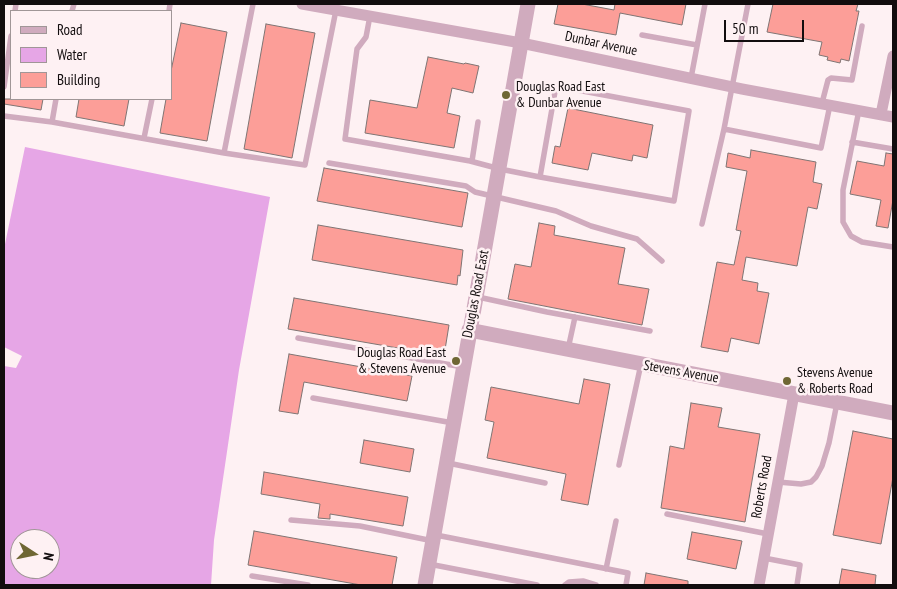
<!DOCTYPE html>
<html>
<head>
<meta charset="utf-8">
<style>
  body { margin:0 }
  #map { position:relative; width:897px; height:589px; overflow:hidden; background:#fef1f3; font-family:"PT Sans Narrow",sans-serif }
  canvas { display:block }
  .frame { position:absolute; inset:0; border:5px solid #120d0e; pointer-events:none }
  .legend { position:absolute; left:10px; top:10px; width:162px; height:90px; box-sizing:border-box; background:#fef1f3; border:1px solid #a09697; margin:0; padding:6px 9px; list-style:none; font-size:15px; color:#120d0e }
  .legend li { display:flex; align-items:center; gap:10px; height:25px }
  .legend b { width:25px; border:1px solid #a09697 }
  .north { position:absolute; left:10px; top:529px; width:50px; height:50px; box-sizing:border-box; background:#fef1f3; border:1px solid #a09697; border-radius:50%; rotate:101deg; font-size:14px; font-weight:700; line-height:20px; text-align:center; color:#120d0e }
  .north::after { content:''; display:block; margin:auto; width:18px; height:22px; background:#6f6734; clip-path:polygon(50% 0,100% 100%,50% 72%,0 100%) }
  .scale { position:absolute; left:724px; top:20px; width:80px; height:22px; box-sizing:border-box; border:2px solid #120d0e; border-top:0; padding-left:6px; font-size:15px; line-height:18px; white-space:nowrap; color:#120d0e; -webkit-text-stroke:4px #fef1f3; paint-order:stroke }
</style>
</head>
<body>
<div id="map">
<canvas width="897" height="589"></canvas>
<div class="frame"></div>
<ul class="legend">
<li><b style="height:6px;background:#d0abbe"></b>Road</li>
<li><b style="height:14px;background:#e6a6e6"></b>Water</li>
<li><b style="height:14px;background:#fc9e98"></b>Building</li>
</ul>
<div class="north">N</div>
<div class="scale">50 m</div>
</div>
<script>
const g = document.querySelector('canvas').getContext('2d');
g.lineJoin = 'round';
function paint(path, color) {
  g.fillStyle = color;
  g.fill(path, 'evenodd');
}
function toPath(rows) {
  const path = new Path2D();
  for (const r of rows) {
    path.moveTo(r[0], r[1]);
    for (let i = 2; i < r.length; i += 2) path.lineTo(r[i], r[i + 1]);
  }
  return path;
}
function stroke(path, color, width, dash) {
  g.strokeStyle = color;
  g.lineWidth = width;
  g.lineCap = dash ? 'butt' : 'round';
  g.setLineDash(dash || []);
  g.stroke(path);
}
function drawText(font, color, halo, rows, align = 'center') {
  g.font = font + ' "PT Sans Narrow",sans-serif';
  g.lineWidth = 5;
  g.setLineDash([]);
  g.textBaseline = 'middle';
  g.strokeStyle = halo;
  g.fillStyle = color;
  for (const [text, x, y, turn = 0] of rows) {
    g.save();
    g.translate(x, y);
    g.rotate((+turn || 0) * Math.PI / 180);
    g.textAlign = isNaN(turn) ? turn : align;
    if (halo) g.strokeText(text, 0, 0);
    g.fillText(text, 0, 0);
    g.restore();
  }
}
paint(toPath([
  [25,147,270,197,239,370,214,540,211,585,4,585,4,366,16,368,22,356,4,347,4,249],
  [20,539,50,539,50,569,20,569]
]), '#e6a6e6');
const building = toPath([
  [558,4,582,4,614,10,615,4,686,4,682,25,620,13,616,35,554,24,558,4],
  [773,4,858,4,856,11,859,11,849,61,841,59,840,63,827,60,828,57,819,55,822,42,767,32,773,4],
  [181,23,227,32,207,141,160,133,166,99,171,99,171,71,181,23],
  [266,24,315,33,292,158,244,149,266,24],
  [428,57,464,64,465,63,479,66,473,93,452,88,447,113,460,116,454,148,365,133,370,100,417,108,428,57],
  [4,99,43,99,41,110,4,104,4,99],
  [79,99,129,99,124,126,76,117,79,99],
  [568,108,653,125,647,158,633,155,632,161,592,153,588,170,552,163,555,146,560,147,568,108],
  [751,150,816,162,813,182,822,184,817,209,808,207,797,266,746,257,742,280,758,283,757,291,769,293,759,344,731,338,728,352,701,347,717,262,734,265,741,231,736,230,747,171,726,167,728,153,750,158,751,150],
  [886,153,893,154,893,200,888,228,876,226,881,200,850,194,857,161,884,166,886,153],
  [324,168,468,193,462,227,317,201,324,168],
  [539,223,555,226,554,235,625,248,618,284,649,289,642,325,508,299,515,264,531,267,539,223],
  [318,225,463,250,460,276,458,275,457,285,312,260,318,225],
  [294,298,449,325,444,356,288,329,294,298],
  [289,354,412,376,407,401,304,382,298,414,279,411,289,354],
  [584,379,610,384,588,505,561,500,566,474,487,458,494,422,485,420,491,387,579,404,584,379],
  [691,403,722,408,718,427,760,434,745,522,661,508,670,446,684,449,691,403],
  [853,431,893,439,893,477,881,544,833,535,853,431],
  [364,440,414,449,410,472,360,463,364,440],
  [264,472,408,497,403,526,330,514,330,519,318,518,320,504,261,494,264,472],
  [254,531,397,557,392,585,361,585,248,565,254,531],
  [692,532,742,541,736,569,687,559,692,532],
  [842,569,876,575,875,585,839,585,842,569],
  [646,573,688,581,688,585,644,585,646,573]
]);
paint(building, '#fc9e98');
stroke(building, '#7f7473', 1);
stroke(toPath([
  [748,4,724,129,821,148,830,105],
  [15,11,16,4],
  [72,11,74,4],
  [169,11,170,4],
  [370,16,366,37,357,49,345,139,470,161,500,169,540,177,674,201,689,111,556,86,540,177],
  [642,35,697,45],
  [691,78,705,4],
  [4,87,11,36],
  [56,99,52,122,224,153,305,165,336,10],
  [822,103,828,80,831,78,852,80,862,26],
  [859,110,843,190,843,222,851,236,862,242,893,247],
  [4,116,52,122],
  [144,138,152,99],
  [852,142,893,149],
  [224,153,253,4],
  [472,161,478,122],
  [329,163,466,186,475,192,556,211,591,226,637,239,662,261],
  [702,224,724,129],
  [478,297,547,312,650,331],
  [298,338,463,367],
  [568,349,575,317],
  [313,398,453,423],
  [448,463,545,483],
  [619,465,641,364],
  [778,482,801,484,811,482,816,477,822,466,829,443,837,403],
  [667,514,768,534],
  [291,520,360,526,433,541],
  [436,535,628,573,626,585],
  [764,558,800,565,797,585],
  [429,564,537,585],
  [606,569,616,521],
  [252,576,308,585],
  [565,585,569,582,583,581,596,585]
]), '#d0abbe', 5.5);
stroke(toPath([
  [302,4,521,43,742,89,893,117],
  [881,114,893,56],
  [759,585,794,394]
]), '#d0abbe', 11);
stroke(toPath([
  [469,330,893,413],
  [425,585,528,4]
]), '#d0abbe', 15);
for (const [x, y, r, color] of [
  [506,95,5,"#6f6734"],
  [456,361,5,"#6f6734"],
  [787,381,5,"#6f6734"]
]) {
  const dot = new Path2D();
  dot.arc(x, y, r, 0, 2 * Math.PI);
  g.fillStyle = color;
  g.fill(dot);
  stroke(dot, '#fef1f3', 2);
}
drawText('14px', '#120d0e', '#fef1f3', [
  ["Dunbar Avenue",601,44,12],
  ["Douglas Road East",476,294,-79],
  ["Stevens Avenue",681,372,10],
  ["Roberts Road",762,487,-80]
]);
drawText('14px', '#120d0e', '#fef1f3', [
  ["Douglas Road East",516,87],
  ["& Dunbar Avenue",516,103],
  ["Douglas Road East",446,353,"right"],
  ["& Stevens Avenue",446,369,"right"],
  ["Stevens Avenue",797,373],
  ["& Roberts Road",797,389]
], 'left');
</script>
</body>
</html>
